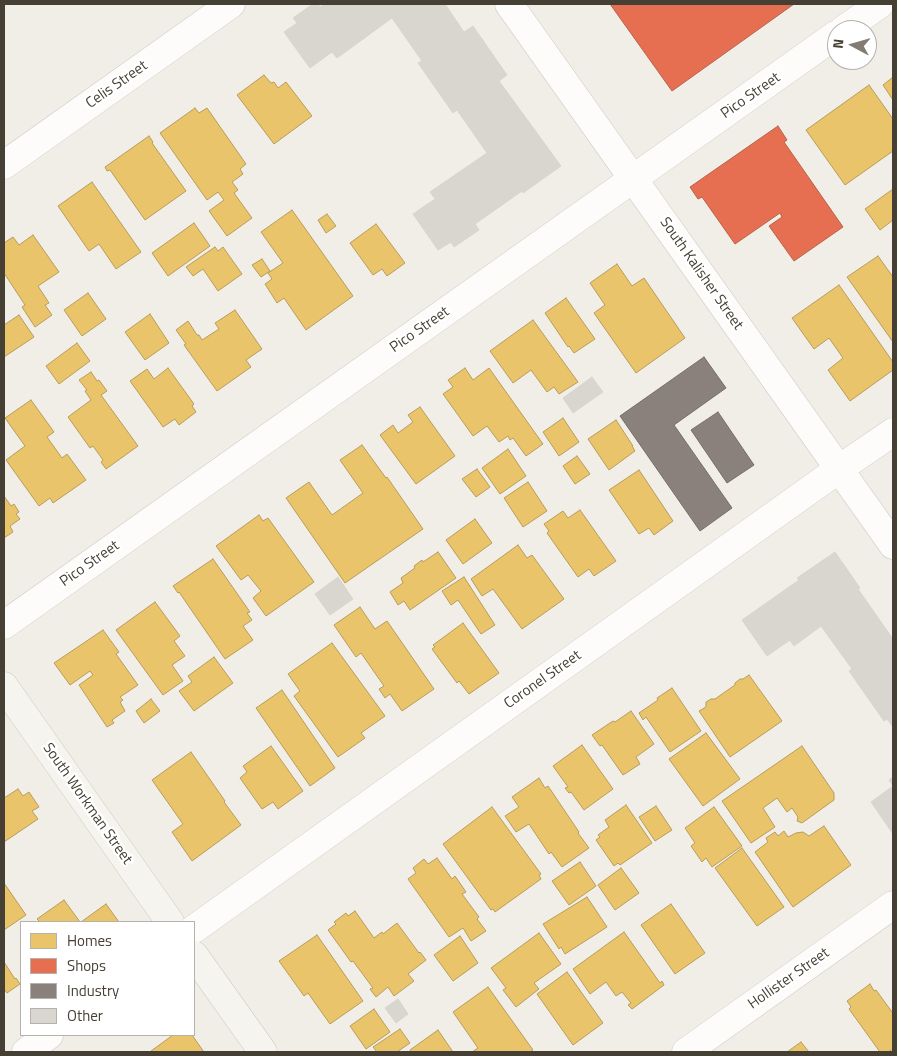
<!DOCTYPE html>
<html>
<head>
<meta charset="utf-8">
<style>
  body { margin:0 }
  #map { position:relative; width:897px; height:1056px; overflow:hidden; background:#f0eee7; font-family:"Titillium Web",sans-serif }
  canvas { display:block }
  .frame { position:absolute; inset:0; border:5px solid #463f33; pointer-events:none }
  .legend { position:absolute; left:20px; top:921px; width:175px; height:115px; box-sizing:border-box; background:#fff; border:1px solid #b5b2ad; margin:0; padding:6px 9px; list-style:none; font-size:15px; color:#463f33 }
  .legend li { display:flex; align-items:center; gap:10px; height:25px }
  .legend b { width:25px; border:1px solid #b5b2ad }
  .north { position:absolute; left:827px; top:20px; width:50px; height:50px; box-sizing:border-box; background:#fff; border:1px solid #b5b2ad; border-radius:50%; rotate:276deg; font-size:14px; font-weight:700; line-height:20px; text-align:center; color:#463f33 }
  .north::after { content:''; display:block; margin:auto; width:18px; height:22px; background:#827c72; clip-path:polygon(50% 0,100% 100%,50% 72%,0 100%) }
</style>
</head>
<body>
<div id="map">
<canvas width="897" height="1056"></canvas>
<div class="frame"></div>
<ul class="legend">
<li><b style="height:14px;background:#e9c46a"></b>Homes</li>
<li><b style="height:14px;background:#e76f51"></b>Shops</li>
<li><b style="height:14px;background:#8a817c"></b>Industry</li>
<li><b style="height:14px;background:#d9d6cf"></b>Other</li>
</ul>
<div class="north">N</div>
</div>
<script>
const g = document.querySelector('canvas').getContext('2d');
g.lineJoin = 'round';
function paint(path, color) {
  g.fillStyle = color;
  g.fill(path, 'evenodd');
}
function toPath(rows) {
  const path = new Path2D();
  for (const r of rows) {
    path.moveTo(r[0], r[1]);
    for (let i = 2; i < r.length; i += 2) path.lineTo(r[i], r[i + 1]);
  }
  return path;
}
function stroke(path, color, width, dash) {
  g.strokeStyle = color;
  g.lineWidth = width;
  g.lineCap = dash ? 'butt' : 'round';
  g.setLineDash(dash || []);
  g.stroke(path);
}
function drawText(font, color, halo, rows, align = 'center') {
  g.font = font + ' "Titillium Web",sans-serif';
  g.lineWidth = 5;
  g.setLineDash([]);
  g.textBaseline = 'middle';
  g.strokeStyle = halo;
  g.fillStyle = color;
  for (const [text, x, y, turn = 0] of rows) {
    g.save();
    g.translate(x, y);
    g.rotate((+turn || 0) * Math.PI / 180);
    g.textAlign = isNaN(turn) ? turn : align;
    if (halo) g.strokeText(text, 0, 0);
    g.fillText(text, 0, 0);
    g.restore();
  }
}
const homes = toPath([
  [264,75,271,83,274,82,278,88,286,82,312,116,274,144,237,95,264,75],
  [893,77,893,100,883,85,893,77],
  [869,85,893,119,893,151,845,185,806,130,869,85],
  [195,108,199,113,207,108,246,164,240,169,243,174,232,182,238,190,234,193,252,218,227,236,209,211,224,200,218,192,207,200,160,133,195,108],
  [149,136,153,142,152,143,186,191,145,220,110,170,107,171,105,167,149,136],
  [92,182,141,252,116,269,99,244,89,251,58,206,92,182],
  [893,189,893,220,880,230,865,209,893,189],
  [292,210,353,296,306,330,284,298,277,303,265,284,272,279,268,273,283,263,261,232,292,210],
  [327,214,336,226,326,233,318,220,327,214],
  [194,223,210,246,168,276,152,253,194,223],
  [376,224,405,263,387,276,382,269,373,275,350,243,376,224],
  [33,235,59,272,38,286,49,303,45,305,52,315,35,327,22,307,25,305,4,273,4,243,13,237,19,245,33,235],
  [215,247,218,251,223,247,242,274,218,291,203,269,193,276,186,267,215,247],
  [878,256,893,277,893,342,847,277,878,256],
  [262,259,270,271,261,277,252,265,262,259],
  [617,264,632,286,644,278,685,338,636,373,594,313,605,305,590,283,617,264],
  [839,285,893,362,893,370,850,401,828,370,843,358,829,338,814,349,792,318,839,285],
  [88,293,106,319,82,336,64,310,88,293],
  [566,298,595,339,574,353,569,346,568,347,545,313,566,298],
  [235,310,262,349,246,360,251,367,217,391,184,345,186,344,176,330,188,321,197,335,199,335,202,340,219,329,215,323,235,310],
  [150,314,169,343,145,360,125,332,150,314],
  [19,315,34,337,4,357,4,325,19,315],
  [533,320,578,382,559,394,554,387,547,392,531,370,513,383,490,351,533,320],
  [77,343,90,361,59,384,46,366,77,343],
  [168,368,194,404,192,406,196,412,179,425,175,419,163,427,130,381,147,369,154,379,168,368],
  [465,368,473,380,489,368,543,444,526,456,513,438,510,440,508,436,499,442,487,426,473,436,443,394,453,387,448,380,465,368],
  [91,372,97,381,99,380,107,391,101,395,138,446,106,469,101,462,103,460,93,446,90,448,68,417,91,400,85,391,87,390,79,380,91,372],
  [31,400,54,432,47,437,62,458,67,454,86,480,53,503,50,498,39,506,6,460,25,446,5,418,31,400],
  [420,407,455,456,416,484,380,435,393,425,398,433,413,422,408,415,420,407],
  [563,418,579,442,559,456,543,432,563,418],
  [616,420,633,446,632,446,635,451,609,470,588,439,616,420],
  [362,445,386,478,387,477,423,529,345,583,286,498,309,482,332,515,363,493,340,460,362,445],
  [508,449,526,476,500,494,482,468,508,449],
  [577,456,590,474,575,484,563,466,577,456],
  [477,469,490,487,476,497,462,479,477,469],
  [639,470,673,521,654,535,649,528,639,534,609,490,639,470],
  [528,482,547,511,523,527,504,498,528,482],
  [4,496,11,506,14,504,19,512,16,514,20,519,10,526,13,532,4,538,4,496],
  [580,510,616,561,594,576,589,569,578,577,547,533,549,531,544,524,563,511,568,518,580,510],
  [259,515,263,521,268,518,314,582,266,616,253,598,261,591,248,575,241,580,216,546,259,515],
  [475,519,492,543,463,564,446,540,475,519],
  [518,545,527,558,532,555,564,599,522,629,493,589,482,596,471,579,518,545],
  [438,552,456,578,410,610,404,601,398,605,390,592,403,583,401,578,415,568,414,566,422,560,423,562,438,552],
  [213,559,250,612,247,613,252,620,243,626,253,640,225,659,179,592,178,593,173,586,213,559],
  [464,577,495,625,481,634,458,600,451,605,442,591,464,577],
  [155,602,180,636,174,641,185,656,172,665,183,681,163,695,116,630,155,602],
  [360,607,375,629,387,621,434,689,402,711,390,694,385,698,379,689,384,686,361,653,356,657,334,625,360,607],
  [463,623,499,673,469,694,459,681,457,683,432,649,435,647,433,645,463,623],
  [103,630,119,652,116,654,138,685,120,697,123,700,120,702,125,711,112,720,114,723,107,727,79,685,93,675,90,671,70,685,54,663,103,630],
  [332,643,385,716,361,733,365,738,338,757,294,696,300,691,288,674,332,643],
  [214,657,233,683,194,711,179,691,192,682,188,676,214,657],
  [749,675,782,721,730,757,699,711,706,707,706,702,711,699,715,699,735,685,735,683,740,679,743,679,749,675],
  [672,688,701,731,670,752,646,717,643,720,639,713,658,700,657,698,672,688],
  [282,690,335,768,310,786,256,708,282,690],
  [151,699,160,711,144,723,136,711,151,699],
  [631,711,654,744,636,757,640,764,623,775,602,745,600,746,592,735,613,721,615,722,631,711],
  [706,733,740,779,703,806,669,759,706,733],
  [582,745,613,789,584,810,571,792,569,793,565,788,568,787,553,766,582,745],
  [271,746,303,791,278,809,273,802,262,809,240,778,247,772,243,766,271,746],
  [802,746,834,793,834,800,802,823,797,821,798,817,792,808,787,812,777,798,763,808,775,827,751,843,722,801,802,746],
  [191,752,225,801,224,802,241,825,192,861,172,832,183,824,152,780,191,752],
  [539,778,545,788,548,786,579,832,578,833,589,848,562,867,551,852,549,854,529,824,516,832,505,816,519,807,512,797,539,778],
  [18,789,23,796,29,792,39,807,32,811,38,819,4,842,4,798,18,789],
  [626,805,652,843,620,865,618,863,614,866,596,840,600,837,598,835,609,827,605,820,626,805],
  [656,806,672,830,655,841,639,817,656,806],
  [492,807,541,874,539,875,541,879,495,912,493,909,491,910,443,844,492,807],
  [714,807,742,846,712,867,706,858,702,862,691,846,695,843,685,828,714,807],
  [824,826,851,865,793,907,755,852,768,842,766,838,775,832,778,836,784,831,788,837,796,833,803,832,809,836,824,826],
  [742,848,784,907,757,926,715,868,742,848],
  [437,858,452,879,455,876,466,892,462,894,479,917,477,919,486,931,471,941,463,928,449,937,408,879,416,873,413,868,424,859,428,864,437,858],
  [580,862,596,886,569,905,552,881,580,862],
  [621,868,639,893,615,910,598,885,621,868],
  [4,883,26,915,4,930,4,883],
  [587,897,607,927,565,954,561,947,559,949,543,924,587,897],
  [64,900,80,922,40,922,37,919,64,900],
  [106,904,119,922,81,922,106,904],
  [671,904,705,953,675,974,641,925,671,904],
  [355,911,374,938,382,932,383,934,397,923,419,953,420,952,426,960,408,974,414,981,394,996,388,987,376,997,370,989,373,988,353,961,351,962,328,930,336,924,334,922,346,913,348,916,355,911],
  [624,932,660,983,662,981,664,985,632,1009,628,1005,631,1003,622,992,616,996,606,982,590,994,573,969,624,932],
  [539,933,561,964,534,983,539,989,516,1007,503,990,506,988,491,968,539,933],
  [317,935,363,1001,330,1024,308,993,304,996,279,961,317,935],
  [460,936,478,963,453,981,434,955,460,936],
  [4,962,15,979,16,978,20,984,7,993,4,989,4,962],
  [567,972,603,1023,573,1045,537,994,567,972],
  [870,984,874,991,876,990,892,1012,893,1011,893,1049,888,1052,880,1052,849,1009,851,1007,847,1001,870,984],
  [488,987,533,1050,530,1052,472,1052,478,1048,453,1012,488,987],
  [374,1009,390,1032,366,1049,350,1026,374,1009],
  [400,1029,410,1043,397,1052,377,1052,373,1047,400,1029],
  [438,1030,453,1052,411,1052,410,1050,438,1030],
  [173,1035,192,1035,204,1052,152,1052,151,1051,173,1035],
  [801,1042,809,1052,787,1052,801,1042]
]);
paint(homes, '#e9c46a');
stroke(homes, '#b89c5a', 1);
const shops = toPath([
  [610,4,794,4,672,91,610,4],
  [778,126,787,140,784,142,843,227,794,261,769,226,782,217,780,213,735,244,702,197,698,199,690,187,778,126]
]);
paint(shops, '#e76f51');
stroke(shops, '#b76148', 1);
const industry = toPath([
  [704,357,726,388,674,425,732,508,700,531,620,416,704,357],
  [718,412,754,465,727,483,691,430,718,412]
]);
paint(industry, '#8a817c');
stroke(industry, '#766d66', 1);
const building = toPath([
  [313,4,318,4,320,7,325,4,445,4,464,32,473,26,507,75,499,81,561,166,523,193,522,191,475,224,479,230,454,247,451,242,438,250,413,214,435,199,430,192,487,153,457,110,453,113,418,63,422,61,392,18,337,58,332,52,310,68,284,32,297,23,293,18,313,4],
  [592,377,603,392,573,413,563,398,592,377],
  [835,552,860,588,858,589,893,639,893,727,887,719,884,721,849,671,852,669,821,626,794,646,790,640,767,656,742,620,799,580,797,578,835,552],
  [338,577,353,599,330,615,315,594,338,577],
  [893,777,893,834,871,802,893,786,889,780,893,777],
  [398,999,408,1014,396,1023,385,1008,398,999]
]);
paint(building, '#d9d6cf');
stroke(building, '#d8d5cd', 1);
const minor = toPath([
  [509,4,893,545],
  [843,30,880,4],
  [4,165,231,4],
  [4,625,837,34],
  [194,929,839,469,893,432],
  [26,1052,49,1035],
  [686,1052,893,905]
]);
const secondary = toPath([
  [4,686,170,922],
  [194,955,263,1052]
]);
stroke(minor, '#cecbc5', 29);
stroke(secondary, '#d0cbbd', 29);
stroke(minor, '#fdfcfb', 28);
stroke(secondary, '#f6f4ee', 28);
drawText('15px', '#463f33', '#fff', [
  ["Celis Street",117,85,-35],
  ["Pico Street",751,96,-35],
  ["South Kalisher Street",701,274,55],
  ["Pico Street",420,330,-35],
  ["Pico Street",90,564,-35],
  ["Coronel Street",543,680,-35],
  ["South Workman Street",87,804,55],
  ["Hollister Street",789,979,-35]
]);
</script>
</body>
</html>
